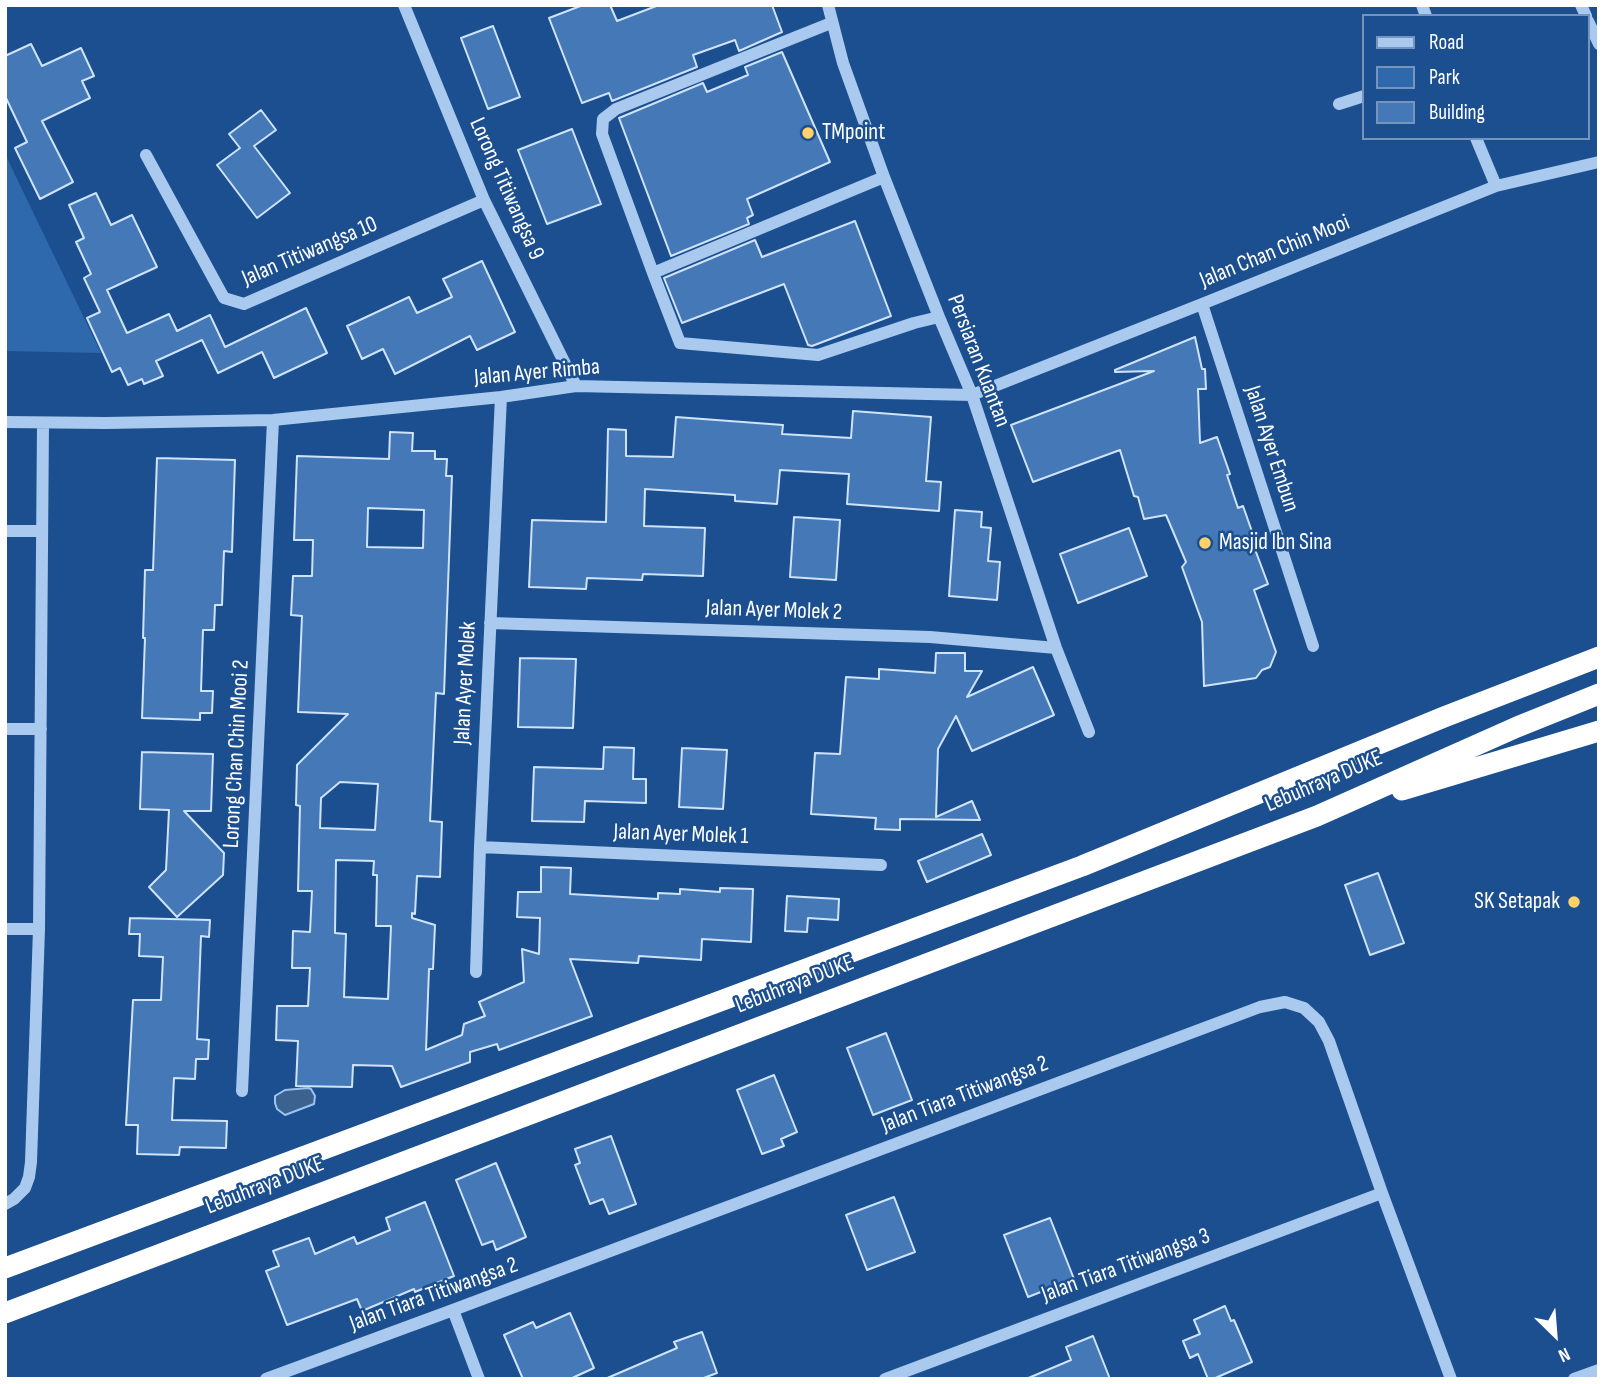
<!DOCTYPE html>
<html>
<head>
<meta charset="utf-8">
<style>
  body { margin:0 }
  #map { position:relative; width:1604px; height:1384px; overflow:hidden; background:#1b4f8f; font-family:"Sofia Sans Condensed",sans-serif }
  canvas { display:block }
  .frame { position:absolute; inset:0; border:7px solid #fff; pointer-events:none }
  .legend { position:absolute; left:1362px; top:14px; width:228px; height:126px; box-sizing:border-box; background:#1b4f8f; border:2px solid #7695bc; margin:0; padding:9px 12px; list-style:none; font-size:21px; color:#fff }
  .legend li { display:flex; align-items:center; gap:14px; height:35px }
  .legend b { width:35px; border:2px solid #7695bc }
  .north { position:absolute; left:1520px; top:1300px; width:70px; height:70px; -webkit-text-stroke:5px #1b4f8f; paint-order:stroke; rotate:155deg; font-size:19px; font-weight:700; line-height:28px; text-align:center; color:#fff }
  .north::after { content:''; display:block; margin:auto; width:24px; height:32px; background:#fff; clip-path:polygon(50% 0,100% 100%,50% 72%,0 100%) }
</style>
</head>
<body>
<div id="map">
<canvas width="1604" height="1384"></canvas>
<div class="frame"></div>
<ul class="legend">
<li><b style="height:9px;background:#a9c9ee"></b>Road</li>
<li><b style="height:19px;background:#2e69ad"></b>Park</li>
<li><b style="height:19px;background:#4478b7"></b>Building</li>
</ul>
<div class="north">N</div>
</div>
<script>
const g = document.querySelector('canvas').getContext('2d');
g.lineJoin = 'round';
function paint(path, color) {
  g.fillStyle = color;
  g.fill(path, 'evenodd');
}
function toPath(rows) {
  const path = new Path2D();
  for (const r of rows) {
    path.moveTo(r[0], r[1]);
    for (let i = 2; i < r.length; i += 2) path.lineTo(r[i], r[i + 1]);
  }
  return path;
}
function stroke(path, color, width, dash) {
  g.strokeStyle = color;
  g.lineWidth = width;
  g.lineCap = dash ? 'butt' : 'round';
  g.setLineDash(dash || []);
  g.stroke(path);
}
function drawText(font, color, halo, rows, align = 'center') {
  g.font = font + ' "Sofia Sans Condensed",sans-serif';
  g.lineWidth = 5;
  g.setLineDash([]);
  g.textBaseline = 'middle';
  g.strokeStyle = halo;
  g.fillStyle = color;
  for (const [text, x, y, turn = 0] of rows) {
    g.save();
    g.translate(x, y);
    g.rotate((+turn || 0) * Math.PI / 180);
    g.textAlign = isNaN(turn) ? turn : align;
    if (halo) g.strokeText(text, 0, 0);
    g.fillText(text, 0, 0);
    g.restore();
  }
}
paint(toPath([
  [5,154,101,353,5,351]
]), '#2e69ad');
const water = toPath([
  [308,1088,311,1089,315,1096,314,1104,285,1115,277,1109,275,1103,275,1096,285,1090,308,1088]
]);
paint(water, '#3c6290');
stroke(water, '#9cc4f0', 2);
const building = toPath([
  [583,5,610,5,617,21,659,5,772,5,782,32,739,51,735,40,693,55,697,67,612,101,609,93,582,103,549,18,583,5],
  [493,26,520,97,488,109,461,38,493,26],
  [31,44,42,66,81,48,94,76,82,81,90,98,42,121,73,182,40,199,15,148,27,142,5,96,5,56,31,44],
  [782,52,830,162,747,199,753,215,747,218,749,224,671,256,619,118,703,83,707,92,748,75,745,67,782,52],
  [261,110,276,130,254,146,290,193,257,218,217,165,240,148,229,134,261,110],
  [572,129,601,204,547,224,518,150,572,129],
  [96,193,111,225,132,215,157,267,107,290,127,333,169,314,177,331,210,315,225,347,306,308,327,353,274,378,262,352,218,373,202,340,156,361,163,376,144,384,142,379,128,385,120,368,112,372,87,318,100,312,84,278,91,274,76,242,84,238,69,205,96,193],
  [855,221,891,316,812,346,808,345,784,284,682,323,664,278,755,240,762,257,855,221],
  [482,261,515,332,477,350,470,336,395,374,383,349,362,359,347,326,409,297,417,313,452,297,443,279,482,261],
  [1195,337,1202,369,1205,369,1206,389,1198,389,1200,443,1217,437,1230,474,1227,475,1238,508,1243,506,1255,540,1253,544,1268,584,1254,590,1276,652,1270,667,1262,670,1256,678,1204,686,1202,622,1182,567,1186,562,1166,515,1144,519,1138,497,1134,496,1120,450,1033,482,1011,425,1154,371,1115,372,1115,370,1195,337],
  [853,411,931,417,926,481,941,482,939,511,847,504,849,474,780,470,777,504,735,501,735,495,645,489,644,526,705,528,703,576,643,574,642,580,587,578,586,589,529,587,532,520,606,522,608,429,626,430,626,456,673,457,676,417,783,425,782,434,851,438,853,411],
  [390,432,413,433,412,451,435,451,435,459,447,459,446,476,452,476,444,694,436,693,430,821,442,822,440,877,417,876,415,914,412,913,412,918,435,925,433,969,429,969,426,1050,462,1035,464,1024,485,1016,479,1002,524,982,522,949,539,954,540,918,517,917,518,892,541,892,541,867,571,868,570,894,658,899,658,893,680,894,680,889,720,892,720,888,753,889,751,942,702,939,701,960,639,956,638,963,570,959,592,1016,499,1050,497,1044,470,1052,470,1062,401,1087,392,1066,353,1065,352,1087,296,1086,298,1041,276,1040,277,1006,308,1006,310,968,292,968,293,931,310,932,312,891,298,891,300,806,296,805,297,765,348,714,298,712,302,616,291,615,293,576,312,576,313,540,294,540,297,456,389,459,390,432],
  [368,508,424,510,423,548,367,547,368,508],
  [340,782,378,784,375,830,320,828,321,798,340,782],
  [336,860,374,861,373,875,377,875,376,926,391,926,388,999,344,997,346,934,335,933,336,860],
  [157,458,235,460,232,552,224,551,222,605,215,605,214,630,203,630,201,691,213,691,212,713,200,713,200,720,142,718,145,638,143,638,145,570,153,570,157,458],
  [955,510,982,512,981,527,991,528,988,561,1000,562,997,600,949,596,955,510],
  [794,517,840,520,836,580,790,577,794,517],
  [1129,528,1147,576,1078,603,1060,554,1129,528],
  [936,653,965,653,965,671,982,671,967,697,1033,667,1054,715,972,751,956,716,938,749,936,817,972,801,980,820,900,819,900,830,875,829,876,818,811,814,815,753,840,754,846,677,879,679,879,669,935,673,936,653],
  [520,658,576,659,573,728,518,727,520,658],
  [604,747,634,748,633,779,646,779,646,803,585,801,584,822,532,821,534,767,603,769,604,747],
  [682,748,727,750,723,809,679,807,682,748],
  [142,752,213,754,211,811,184,811,224,853,223,875,177,917,149,887,166,870,169,810,140,809,142,752],
  [982,834,991,855,927,882,918,861,982,834],
  [1378,873,1404,943,1370,955,1345,885,1378,873],
  [787,896,839,899,838,920,808,918,807,932,785,931,787,896],
  [130,918,210,920,209,937,201,936,197,1039,209,1040,208,1059,196,1059,195,1079,174,1078,172,1120,227,1121,226,1148,180,1147,179,1155,137,1154,138,1125,126,1125,133,1000,161,1000,163,957,139,956,140,934,129,934,130,918],
  [886,1033,912,1100,873,1115,847,1048,886,1033],
  [774,1075,797,1132,781,1139,784,1146,762,1154,737,1090,774,1075],
  [611,1136,636,1204,609,1214,603,1199,590,1204,575,1165,580,1163,575,1149,611,1136],
  [496,1163,526,1237,496,1250,493,1241,482,1245,456,1180,496,1163],
  [894,1197,915,1252,867,1270,846,1215,894,1197],
  [425,1202,454,1276,415,1292,414,1289,362,1311,357,1299,287,1325,266,1271,279,1266,273,1251,309,1238,315,1254,354,1237,357,1244,390,1230,386,1218,425,1202],
  [1050,1218,1074,1279,1028,1297,1004,1235,1050,1218],
  [1225,1306,1231,1321,1234,1320,1252,1362,1213,1379,1208,1379,1198,1354,1190,1358,1183,1341,1200,1334,1194,1320,1225,1306],
  [570,1313,594,1368,570,1379,523,1379,504,1335,533,1322,536,1328,570,1313],
  [702,1332,717,1373,701,1379,605,1379,677,1348,674,1342,702,1332],
  [1093,1336,1110,1379,1026,1379,1071,1360,1066,1347,1093,1336]
]);
paint(building, '#4478b7');
stroke(building, '#cfe3fa', 2);
stroke(toPath([
  [404,5,484,200,576,386],
  [828,5,843,63,884,177,939,317,972,395,1056,648,1089,732],
  [1422,5,1426,16],
  [1581,5,1586,16],
  [1588,21,1599,44],
  [831,23,616,109,603,119,602,134,653,273,680,343,818,355,914,323,939,317],
  [1339,104,1364,96],
  [1476,138,1496,186],
  [146,155,224,298,244,304,484,200],
  [653,273,884,177],
  [1202,304,1313,646],
  [5,422,106,423,273,420,501,397,576,386,972,395,1202,304,1496,186,1599,162],
  [5,531,42,531],
  [490,623,930,637,1056,648],
  [5,729,41,729],
  [480,847,881,865],
  [5,929,39,929],
  [476,972,480,847,501,397],
  [242,1091,273,420],
  [5,1204,14,1199,25,1188,29,1177,31,1162,39,929,43,423],
  [453,1310,479,1379],
  [266,1379,453,1310,1260,1007,1285,1002,1304,1008,1319,1022,1329,1041,1382,1193,1451,1379],
  [885,1379,1382,1193],
  [1574,1379,1599,1370]
]), '#a9c9ee', 12);
stroke(toPath([
  [1402,790,1599,731],
  [5,1268,1082,866,1444,717,1599,657],
  [5,1313,1317,816,1517,727,1599,694]
]), '#fff', 21);
for (const [x, y, r, color] of [
  [808,133,7,"#ffd166"],
  [1205,543,7,"#ffd166"],
  [1574,902,7,"#ffd166"]
]) {
  const dot = new Path2D();
  dot.arc(x, y, r, 0, 2 * Math.PI);
  g.fillStyle = color;
  g.fill(dot);
  stroke(dot, '#1b4f8f', 2.5);
}
drawText('23px', '#fff', '#1b4f8f', [
  ["TMpoint",822,133],
  ["Masjid Ibn Sina",1219,543],
  ["SK Setapak",1560,902,"right"]
], 'left');
drawText('23px', '#fff', '#1b4f8f', [
  ["Lorong Titiwangsa 9",506,189,66],
  ["Jalan Titiwangsa 10",310,252,-23],
  ["Jalan Chan Chin Mooi",1275,252,-22],
  ["Persiaran Kuantan",978,361,69],
  ["Jalan Ayer Rimba",537,373,-5],
  ["Jalan Ayer Embun",1271,449,72],
  ["Jalan Ayer Molek 2",774,611,2],
  ["Jalan Ayer Molek",466,683,-87],
  ["Lorong Chan Chin Mooi 2",237,754,-87],
  ["Lebuhraya DUKE",1324,782,-23],
  ["Jalan Ayer Molek 1",681,835,2],
  ["Lebuhraya DUKE",795,985,-21],
  ["Jalan Tiara Titiwangsa 2",965,1095,-21],
  ["Lebuhraya DUKE",265,1186,-21],
  ["Jalan Tiara Titiwangsa 3",1126,1266,-20],
  ["Jalan Tiara Titiwangsa 2",434,1295,-20]
]);
</script>
</body>
</html>
